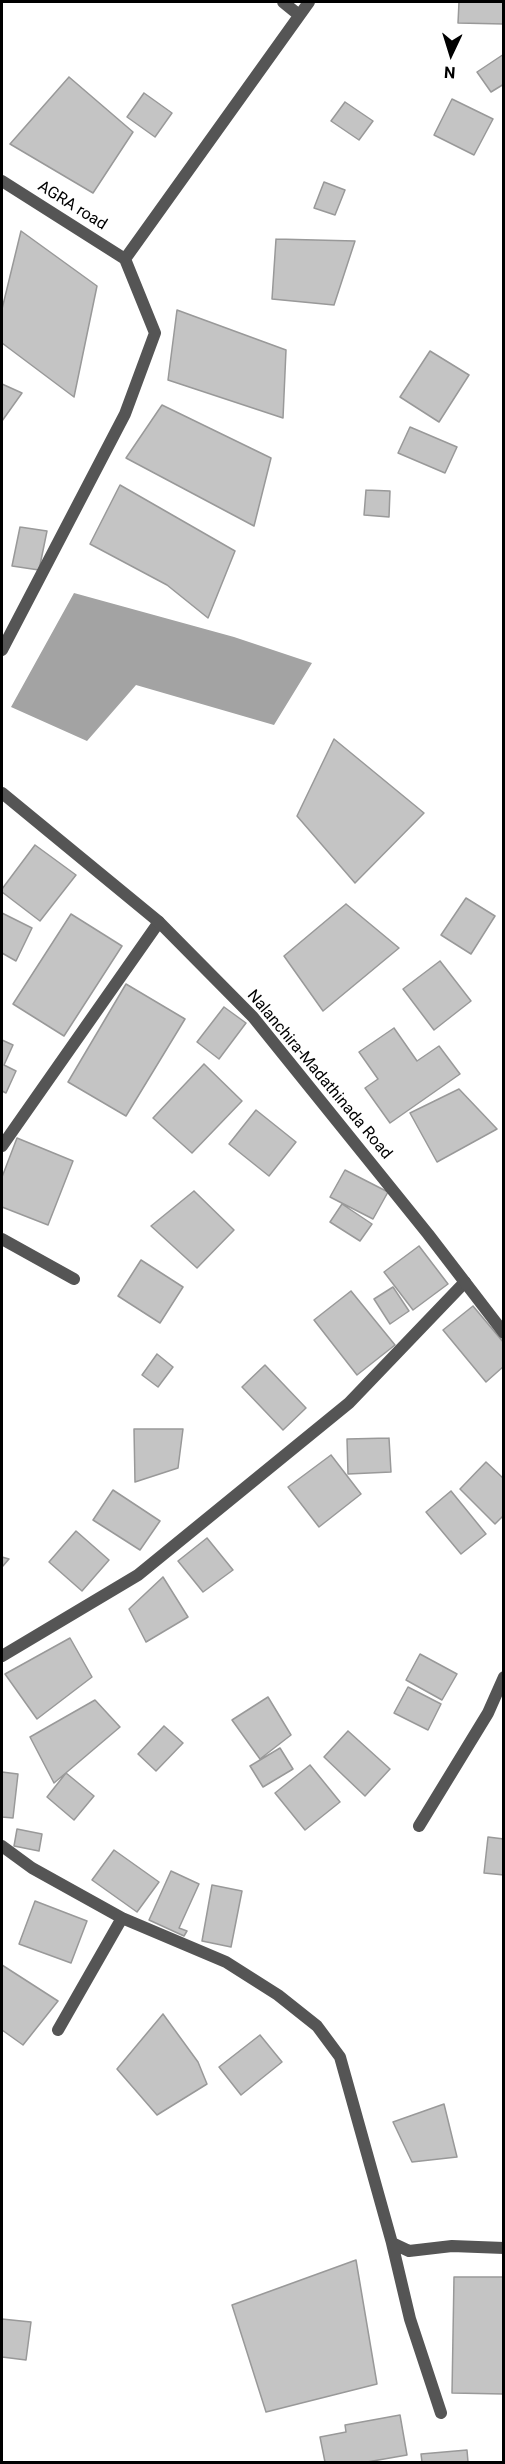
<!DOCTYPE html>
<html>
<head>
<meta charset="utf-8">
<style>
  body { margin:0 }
  #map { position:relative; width:505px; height:2464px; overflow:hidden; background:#fff; font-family:Roboto,sans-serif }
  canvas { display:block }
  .frame { position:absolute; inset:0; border:3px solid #000; pointer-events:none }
  .north { position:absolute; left:421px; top:24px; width:60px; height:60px; -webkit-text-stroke:4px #fff; paint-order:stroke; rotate:184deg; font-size:16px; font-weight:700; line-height:24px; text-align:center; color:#000 }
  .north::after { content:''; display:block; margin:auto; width:21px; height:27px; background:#000; clip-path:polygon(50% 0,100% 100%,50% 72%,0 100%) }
</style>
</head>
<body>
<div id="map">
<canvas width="505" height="2464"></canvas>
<div class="frame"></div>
<div class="north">N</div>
</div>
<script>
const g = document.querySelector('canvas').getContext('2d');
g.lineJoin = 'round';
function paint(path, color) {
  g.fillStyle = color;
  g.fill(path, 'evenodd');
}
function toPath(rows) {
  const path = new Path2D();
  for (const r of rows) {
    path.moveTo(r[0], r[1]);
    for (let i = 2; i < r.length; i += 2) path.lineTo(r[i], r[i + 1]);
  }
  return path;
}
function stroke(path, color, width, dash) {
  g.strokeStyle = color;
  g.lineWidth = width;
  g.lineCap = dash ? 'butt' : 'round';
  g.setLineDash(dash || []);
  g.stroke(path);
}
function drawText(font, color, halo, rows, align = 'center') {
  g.font = font + ' Roboto,sans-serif';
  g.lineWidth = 4.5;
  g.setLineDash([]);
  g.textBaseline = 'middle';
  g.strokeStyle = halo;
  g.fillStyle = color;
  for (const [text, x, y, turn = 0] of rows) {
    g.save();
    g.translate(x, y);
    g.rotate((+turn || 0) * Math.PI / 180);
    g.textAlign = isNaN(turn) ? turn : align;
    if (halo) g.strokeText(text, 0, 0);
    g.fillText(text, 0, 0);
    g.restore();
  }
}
paint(toPath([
  [74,593,234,637,312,663,274,725,136,685,87,741,11,707]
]), '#a3a3a3');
const building = toPath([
  [459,2,504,2,504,24,458,23,459,2],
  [504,54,504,84,491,92,477,72,504,54],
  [69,77,133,132,93,193,10,144,69,77],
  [144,93,172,113,155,137,127,117,144,93],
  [452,99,493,119,474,155,434,135,452,99],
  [345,102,373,121,359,140,331,121,345,102],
  [324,182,345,190,335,215,314,208,324,182],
  [21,231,97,286,74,397,2,343,2,309,21,231],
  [276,239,355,241,334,305,272,299,276,239],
  [177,310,286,350,283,418,168,380,177,310],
  [430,351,469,375,439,422,400,397,430,351],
  [2,384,22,393,2,421,2,384],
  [162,405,271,458,254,526,126,458,162,405],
  [410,427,457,447,445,473,398,453,410,427],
  [120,485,235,551,208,618,167,585,90,544,120,485],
  [366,490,390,491,389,517,364,515,366,490],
  [20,527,47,531,39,570,12,566,20,527],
  [334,739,424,813,355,883,297,816,334,739],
  [35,845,76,875,40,921,2,892,2,889,35,845],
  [466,898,495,916,471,954,441,935,466,898],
  [346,904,399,948,323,1011,284,956,346,904],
  [2,913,32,928,16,961,2,953,2,913],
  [71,914,122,946,64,1036,13,1004,71,914],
  [440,961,471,1001,434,1030,403,989,440,961],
  [126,984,185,1019,126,1116,68,1082,126,984],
  [224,1007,246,1023,219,1059,197,1042,224,1007],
  [394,1028,417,1061,439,1046,460,1074,390,1123,365,1088,378,1079,359,1052,394,1028],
  [2,1040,13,1045,4,1065,16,1071,6,1093,2,1091,2,1040],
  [204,1064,242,1101,192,1153,153,1118,204,1064],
  [459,1089,497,1129,437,1162,410,1113,459,1089],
  [256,1110,296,1142,269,1176,229,1144,256,1110],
  [17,1138,73,1161,48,1225,2,1207,2,1177,17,1138],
  [345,1170,388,1192,373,1219,330,1197,345,1170],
  [194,1191,234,1230,197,1268,151,1226,194,1191],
  [342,1204,372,1224,360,1241,330,1222,342,1204],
  [419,1246,448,1284,413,1310,384,1272,419,1246],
  [141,1260,183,1287,160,1323,118,1296,141,1260],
  [393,1287,409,1311,390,1324,374,1299,393,1287],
  [351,1291,395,1345,357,1375,314,1320,351,1291],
  [473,1306,504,1343,504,1366,486,1382,443,1330,473,1306],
  [157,1354,173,1367,158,1387,142,1375,157,1354],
  [265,1365,306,1408,283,1430,242,1387,265,1365],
  [134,1429,183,1429,178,1468,135,1482,134,1429],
  [389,1438,391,1472,348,1474,347,1439,389,1438],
  [331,1455,361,1494,319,1527,288,1487,331,1455],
  [486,1462,504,1479,504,1515,495,1524,460,1489,486,1462],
  [113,1490,160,1521,140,1550,93,1520,113,1490],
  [451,1491,486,1534,461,1554,426,1512,451,1491],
  [76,1531,109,1560,82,1591,49,1562,76,1531],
  [207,1538,233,1570,203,1592,178,1561,207,1538],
  [2,1557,9,1559,2,1567,2,1557],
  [163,1577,188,1617,146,1642,129,1609,163,1577],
  [70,1638,92,1677,37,1719,5,1674,70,1638],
  [420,1654,457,1674,442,1700,406,1680,420,1654],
  [408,1687,441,1704,428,1730,394,1713,408,1687],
  [268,1697,291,1735,260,1759,232,1720,268,1697],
  [95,1700,120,1727,54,1783,30,1737,95,1700],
  [164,1726,183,1743,156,1771,138,1754,164,1726],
  [348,1731,390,1769,365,1796,324,1757,348,1731],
  [280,1748,293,1769,263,1787,250,1766,280,1748],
  [310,1765,340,1802,305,1830,275,1793,310,1765],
  [2,1772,18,1774,13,1818,2,1817,2,1772],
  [66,1773,94,1796,74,1820,47,1797,66,1773],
  [17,1829,42,1834,39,1851,14,1846,17,1829],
  [488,1837,504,1839,504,1875,484,1873,488,1837],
  [114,1850,159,1882,137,1912,92,1880,114,1850],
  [171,1871,199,1884,179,1928,187,1931,184,1936,149,1920,171,1871],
  [212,1885,242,1891,231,1947,202,1941,212,1885],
  [35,1901,87,1921,71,1963,19,1944,35,1901],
  [2,1965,58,2001,23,2045,2,2030,2,1965],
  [163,2014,198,2062,207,2084,157,2115,117,2069,163,2014],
  [260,2035,282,2062,241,2095,219,2067,260,2035],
  [444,2104,457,2157,412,2162,393,2122,444,2104],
  [356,2260,377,2384,266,2412,232,2305,356,2260],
  [454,2277,504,2277,504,2394,452,2393,454,2277],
  [2,2319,31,2322,26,2360,2,2357,2,2319],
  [400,2415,407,2455,367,2462,325,2462,320,2437,346,2432,345,2425,400,2415],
  [467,2450,468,2462,422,2462,421,2454,467,2450]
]);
paint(building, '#c4c4c4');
stroke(building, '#999', 1.5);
stroke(toPath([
  [283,2,299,15],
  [2,181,125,259],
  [2,650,125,414,155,333,125,259,309,2],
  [2,1146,159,922],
  [2,1239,74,1279],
  [2,1656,138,1575,349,1403,465,1282],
  [419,1826,488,1713,504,1677],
  [2,1846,32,1868,122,1918,226,1962,278,1995,317,2026,340,2057,392,2243,409,2251,452,2246,504,2248],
  [58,2030,122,1918],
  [392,2243,410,2319,441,2413]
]), '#555', 12);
stroke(toPath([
  [2,793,159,922,253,1017,428,1234,504,1333]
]), '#555', 12);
drawText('16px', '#000', '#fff', [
  ["AGRA road",72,206,32],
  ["Nalanchira-Madathinada Road",319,1075,50]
]);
</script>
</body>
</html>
